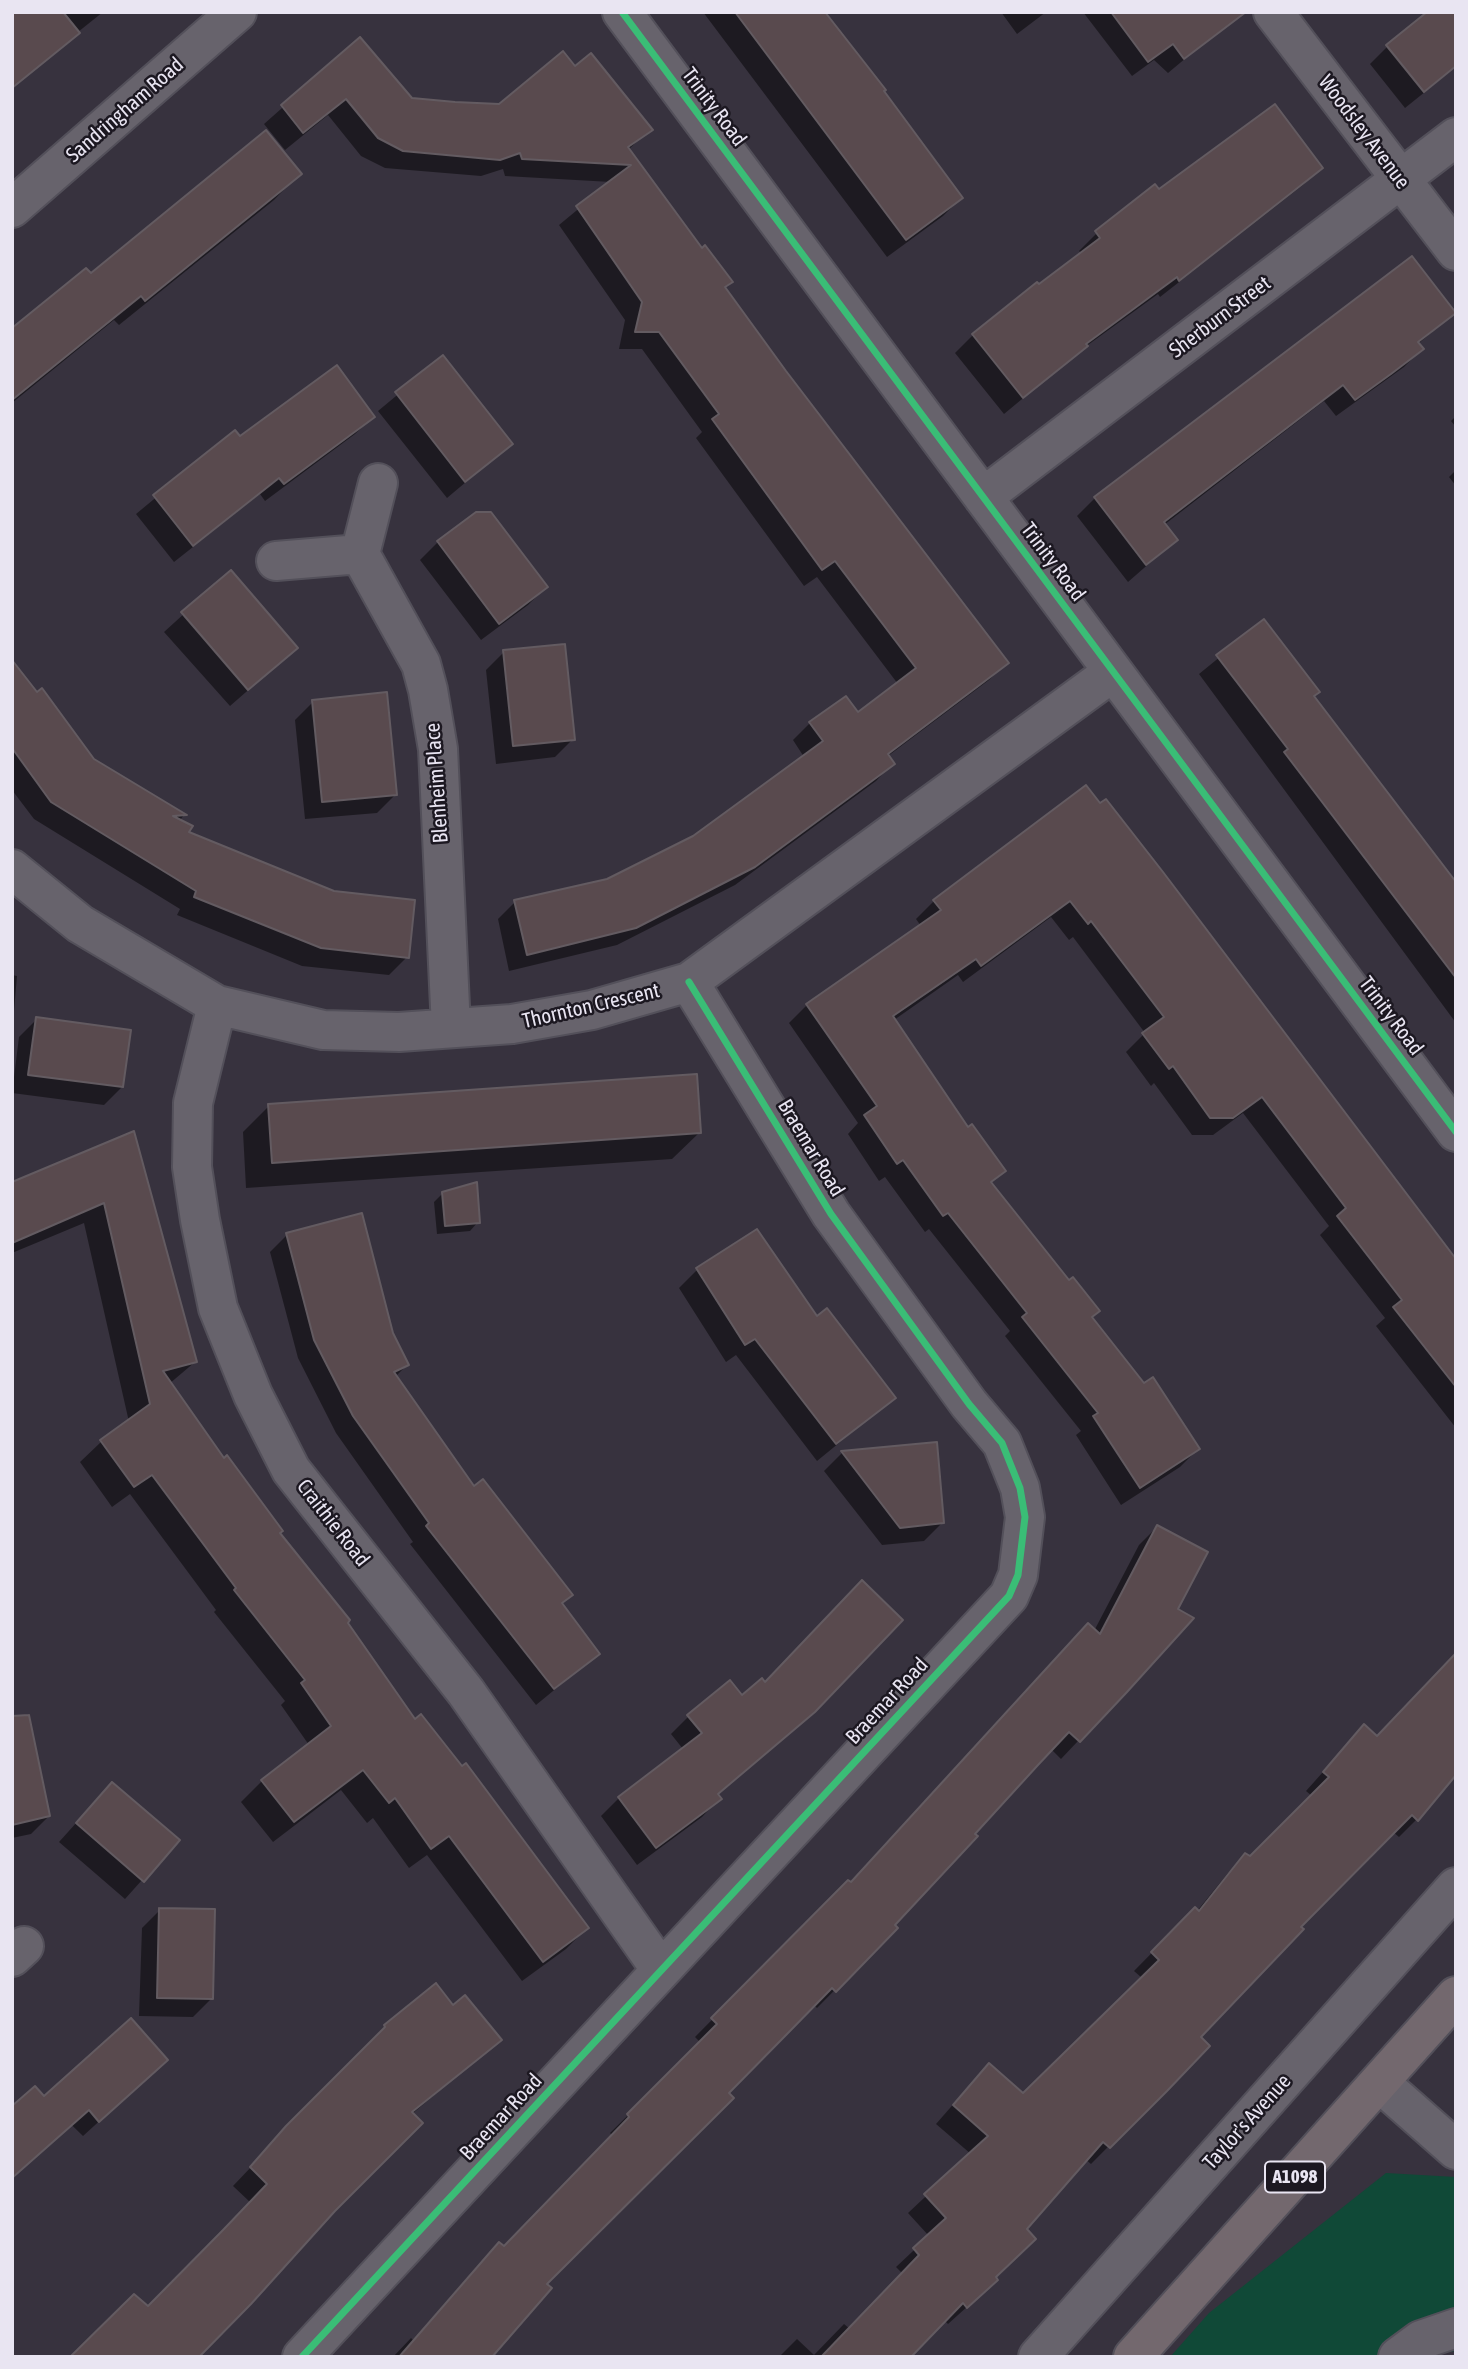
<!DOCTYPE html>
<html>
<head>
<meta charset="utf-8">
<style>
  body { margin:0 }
  #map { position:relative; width:1468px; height:2369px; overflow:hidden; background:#37323e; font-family:"Asap Condensed",sans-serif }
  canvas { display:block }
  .frame { position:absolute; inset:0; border:14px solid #e9e5f2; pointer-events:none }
</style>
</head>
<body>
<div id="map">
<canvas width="1468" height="2369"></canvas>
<div class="frame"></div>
</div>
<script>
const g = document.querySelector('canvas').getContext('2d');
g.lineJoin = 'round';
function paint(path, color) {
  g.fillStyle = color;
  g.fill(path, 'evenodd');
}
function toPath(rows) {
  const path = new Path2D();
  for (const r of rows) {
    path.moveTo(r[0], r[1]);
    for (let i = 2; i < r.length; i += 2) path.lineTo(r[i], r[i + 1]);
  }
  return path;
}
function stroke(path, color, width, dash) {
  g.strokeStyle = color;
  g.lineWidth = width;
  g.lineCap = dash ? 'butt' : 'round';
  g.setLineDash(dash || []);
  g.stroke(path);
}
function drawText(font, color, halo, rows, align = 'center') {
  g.font = font + ' "Asap Condensed",sans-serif';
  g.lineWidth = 5;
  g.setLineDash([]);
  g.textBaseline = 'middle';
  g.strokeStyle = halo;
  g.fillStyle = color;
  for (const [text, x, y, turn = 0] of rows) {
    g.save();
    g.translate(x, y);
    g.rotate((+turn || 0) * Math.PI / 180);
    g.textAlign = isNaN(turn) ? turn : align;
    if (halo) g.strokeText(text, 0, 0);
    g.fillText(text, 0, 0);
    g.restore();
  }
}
paint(toPath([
  [1386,2173,1456,2177,1456,2351,1412,2357,1170,2357,1209,2313]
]), '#104937');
paint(toPath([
  [14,12,103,12,58,48],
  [703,12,804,12,961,198,943,216,887,257],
  [1001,12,1046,12,1017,34],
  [1083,12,1203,12,1217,32,1168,73,1154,60,1132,76],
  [1456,12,1456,67,1405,108,1370,64,1388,46],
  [360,39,411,100,499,106,575,68,650,129,628,150,785,373,1006,663,989,680,888,756,893,763,876,781,735,885,617,945,509,971,498,919,515,902,608,880,694,837,804,757,793,740,810,723,858,714,898,684,817,577,804,586,696,438,702,432,642,349,619,349,625,320,559,225,611,182,505,176,503,169,481,176,385,168,361,156,328,115,285,150,264,124],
  [1321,168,1303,185,1160,297,1158,294,1081,350,1004,414,955,353,973,335,1082,254,1079,251,1097,233,1158,191],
  [299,174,274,200,119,325,114,320,12,403,12,330,90,276],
  [1411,259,1454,313,1418,344,1422,349,1404,367,1336,416,1324,401,1164,525,1176,540,1128,582,1077,516,1095,498],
  [443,357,511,444,447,498,378,411],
  [1456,416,1456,427,1451,421],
  [373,417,355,434,265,501,260,494,174,562,136,514,235,432,240,438],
  [1456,470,1456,486,1449,477],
  [477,513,546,587,528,605,481,640,420,560,438,542],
  [230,572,277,665,230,706,164,632],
  [1264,621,1312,697,1456,887,1456,1023,1199,674],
  [504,652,573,739,555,757,496,764,486,670],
  [12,663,93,760,184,815,179,821,187,832,407,957,389,975,302,966,177,915,180,909,34,819,12,790],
  [313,702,395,795,377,813,305,819,295,720],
  [1086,787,1456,1263,1456,1428,1376,1326,1385,1318,1320,1235,1329,1226,1243,1113,1213,1135,1192,1135,1154,1083,1151,1086,1126,1052,1145,1033,1073,937,1069,940,1051,917,963,982,958,975,894,1020,967,1130,1004,1171,990,1184,1090,1318,1198,1449,1180,1467,1121,1505,1076,1435,1081,1431,1005,1336,1010,1331,929,1229,925,1232,885,1177,879,1181,848,1134,858,1123,789,1023,807,1005,921,926,916,919,934,901],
  [12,975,17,976,12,1034],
  [37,1019,122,1087,104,1105,12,1093,19,1037],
  [269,1106,699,1133,672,1159,246,1188,243,1132],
  [133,1133,195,1362,169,1384,414,1722,587,1928,566,1949,522,1981,427,1855,409,1868,373,1818,367,1823,341,1790,273,1842,241,1802,262,1781,309,1745,281,1705,285,1701,214,1612,216,1610,130,1494,112,1507,80,1462,101,1442,129,1422,84,1223,12,1253,12,1184],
  [443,1193,478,1222,470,1231,437,1234,434,1202],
  [756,1231,817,1319,894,1398,817,1461,736,1355,726,1362,679,1288,697,1270],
  [287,1235,407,1365,395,1377,474,1489,571,1595,561,1605,598,1654,536,1705,410,1544,413,1542,336,1433,298,1358,270,1252],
  [935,1444,942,1523,924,1541,882,1545,824,1471,842,1453],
  [1157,1527,1175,1610,1191,1618,1078,1741,1061,1759,1051,1749,892,1925,896,1928,817,2008,814,2005,545,2284,490,2357,393,2357,411,2338,413,2340,481,2262,499,2244,503,2248,613,2136,610,2133,701,2043,695,2037,848,1882,850,1884,1094,1631,1139,1545],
  [742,1697,814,1710,717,1795,719,1799,702,1817,637,1865,601,1816,619,1798,683,1749,671,1734,688,1717],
  [1364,1726,1417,1819,1399,1837,1393,1832,1299,1927,1198,2037,1208,2046,1091,2164,1085,2159,1025,2229,978,2297,948,2324,944,2320,909,2357,779,2357,797,2339,814,2355,844,2324,850,2329,903,2274,896,2267,929,2236,908,2213,971,2154,936,2124,971,2084,989,2066,1024,2096,1142,1978,1134,1971,1195,1909,1197,1911,1228,1873,1246,1855,1250,1859,1312,1796,1306,1791],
  [12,1740,49,1816,31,1834,12,1838],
  [95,1802,177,1841,125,1899,59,1842],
  [160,1910,211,1999,193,2017,139,2016,142,1928],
  [453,2007,499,2040,412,2114,148,2309,251,2203,233,2186,385,2026],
  [150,2075,83,2136,44,2098]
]), '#0007');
const building = toPath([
  [12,12,63,12,80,33,12,88,12,12],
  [735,12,825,12,886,90,884,91,963,198,906,240,735,12],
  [1111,12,1246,12,1184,59,1173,44,1148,62,1111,12],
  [1427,12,1456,12,1456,66,1424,92,1386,45,1427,12],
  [360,37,412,98,455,102,499,104,563,51,575,66,591,53,653,130,628,147,702,248,705,245,733,282,725,287,786,371,1009,663,888,754,895,764,755,867,636,928,527,955,514,900,607,879,693,836,823,741,809,722,846,696,858,712,916,668,835,561,822,570,712,419,719,414,659,332,635,332,642,302,576,206,631,165,522,159,520,153,500,160,403,151,378,138,346,99,303,133,281,105,360,37],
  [1275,104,1323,168,1179,281,1177,277,1086,344,1088,346,1023,398,972,334,1037,282,1039,284,1100,238,1095,231,1155,184,1159,189,1275,104],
  [266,130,302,174,145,301,141,296,12,400,12,328,86,268,91,273,266,130],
  [1412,256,1456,313,1418,342,1424,349,1391,374,1355,400,1343,385,1164,522,1178,540,1146,565,1094,497,1412,256],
  [443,355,513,444,465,482,395,392,443,355],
  [337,365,375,417,284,484,279,478,193,546,153,495,235,430,240,436,337,365],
  [476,512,491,512,548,587,499,624,437,541,476,512],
  [231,570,298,648,248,690,181,612,231,570],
  [1264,619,1320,692,1314,696,1456,882,1456,978,1284,752,1288,749,1216,655,1264,619],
  [565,644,575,740,513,746,503,650,565,644],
  [12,660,37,692,42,688,94,759,187,815,173,816,193,826,189,832,334,891,415,900,409,958,321,948,194,897,196,891,51,802,12,748,12,660],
  [387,692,397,795,322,802,312,700,387,692],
  [1086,785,1100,803,1106,799,1163,872,1456,1259,1456,1387,1393,1307,1402,1300,1337,1216,1346,1208,1262,1097,1233,1118,1210,1118,1173,1066,1169,1069,1142,1033,1164,1017,1091,921,1088,924,1070,901,981,966,976,959,893,1016,968,1127,972,1124,1006,1171,991,1182,1069,1280,1073,1277,1100,1311,1092,1317,1144,1383,1153,1377,1200,1449,1140,1488,1093,1416,1098,1413,1022,1317,1027,1313,948,1213,943,1216,903,1160,897,1164,864,1115,877,1106,806,1004,941,910,933,900,1086,785],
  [36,1017,131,1030,123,1087,28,1075,36,1017],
  [697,1074,701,1133,272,1163,268,1104,697,1074],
  [134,1131,197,1362,163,1371,224,1458,227,1455,283,1531,280,1533,350,1620,348,1623,415,1719,421,1714,462,1766,466,1763,589,1928,543,1962,449,1836,431,1849,395,1798,389,1803,363,1770,294,1822,261,1780,331,1726,301,1683,305,1680,234,1590,236,1588,152,1475,134,1487,100,1440,150,1404,104,1203,12,1243,12,1182,134,1131],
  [477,1182,480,1223,445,1226,442,1192,477,1182],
  [362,1213,393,1333,409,1365,394,1372,474,1486,483,1479,573,1595,562,1603,600,1654,554,1689,426,1526,429,1523,353,1416,314,1340,286,1233,362,1213],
  [757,1229,817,1316,827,1308,896,1398,836,1444,755,1339,745,1345,696,1268,757,1229],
  [937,1442,944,1523,900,1528,841,1451,937,1442],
  [1157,1525,1208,1552,1178,1609,1194,1618,1127,1692,1080,1742,1069,1732,1038,1765,975,1834,978,1836,895,1925,898,1928,836,1992,832,1988,789,2032,729,2093,734,2098,547,2284,552,2288,492,2357,399,2357,499,2242,504,2246,629,2117,627,2114,717,2024,711,2018,848,1880,851,1882,1088,1623,1100,1634,1157,1525],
  [862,1580,903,1620,815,1712,718,1794,722,1799,656,1848,618,1797,702,1733,687,1715,730,1680,742,1695,762,1678,765,1682,862,1580],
  [1456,1653,1456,1775,1418,1821,1412,1815,1301,1927,1304,1929,1201,2037,1210,2046,1167,2091,1110,2148,1103,2142,1027,2229,1036,2239,996,2277,998,2280,967,2308,963,2303,911,2357,821,2357,919,2255,913,2248,946,2218,924,2194,988,2136,953,2105,989,2063,1023,2093,1159,1960,1151,1952,1195,1907,1199,1911,1245,1853,1250,1856,1329,1777,1323,1772,1364,1724,1377,1736,1456,1653],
  [29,1715,50,1816,12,1825,12,1716,29,1715],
  [112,1782,180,1840,144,1882,76,1823,112,1782],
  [159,1908,215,1909,213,1999,157,1998,159,1908],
  [436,1983,453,2005,465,1995,502,2040,412,2112,423,2123,335,2211,251,2304,199,2357,70,2357,134,2294,148,2306,224,2229,267,2184,250,2167,286,2126,385,2027,384,2025,436,1983],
  [131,2018,168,2060,99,2122,89,2110,12,2178,12,2106,35,2086,44,2096,131,2018]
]);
paint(building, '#594a4e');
stroke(building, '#635b61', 2);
const minor = toPath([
  [622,12,1456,1132],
  [1273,12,1456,251],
  [12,208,237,12],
  [983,497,1456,137],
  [360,554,421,664,428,690,438,749,451,1028],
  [276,561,360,554,378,483],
  [12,869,80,924,217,1005,323,1030,399,1032,512,1024,592,1010,689,982,1113,672],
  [217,1005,193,1103,192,1167,200,1220,218,1308,253,1395,291,1470,466,1692,661,1970],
  [12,1957,24,1946],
  [1380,2083,1456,2150],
  [302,2357,1009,1596,1018,1575,1025,1517,1020,1488,1002,1443,969,1404,831,1214,689,982],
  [1038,2357,1456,1887],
  [1398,2357,1421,2340,1456,2328]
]);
const primary = toPath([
  [1133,2357,1456,1996]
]);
stroke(minor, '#53505a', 42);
stroke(primary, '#53505a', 42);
stroke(minor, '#67636c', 38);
stroke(primary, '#73686e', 38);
stroke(toPath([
  [622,12,1456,1132],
  [302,2357,1009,1596,1018,1575,1025,1517,1020,1488,1002,1443,969,1404,831,1214,689,982]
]), '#3abd76', 7);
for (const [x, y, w] of [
  [1295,2177,60]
]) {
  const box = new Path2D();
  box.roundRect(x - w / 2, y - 15.5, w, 31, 5);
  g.fillStyle = '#1c1821';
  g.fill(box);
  stroke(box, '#e9e5f2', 2);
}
drawText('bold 19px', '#e9e5f2', null, [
  ["A1098",1295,2177]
]);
drawText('21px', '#e9e5f2', '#1c1821', [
  ["Trinity Road",714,107,53],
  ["Sandringham Road",125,110,-41],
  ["Woodsley Avenue",1364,132,53],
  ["Sherburn Street",1220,317,-37],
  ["Trinity Road",1053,562,53],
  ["Blenheim Place",437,783,-94],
  ["Thornton Crescent",591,1006,-13],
  ["Trinity Road",1391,1016,53],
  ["Braemar Road",811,1148,59],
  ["Craithie Road",333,1523,52],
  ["Braemar Road",887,1701,-47],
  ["Braemar Road",501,2117,-47],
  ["Taylor's Avenue",1247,2122,-48]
]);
</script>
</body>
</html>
